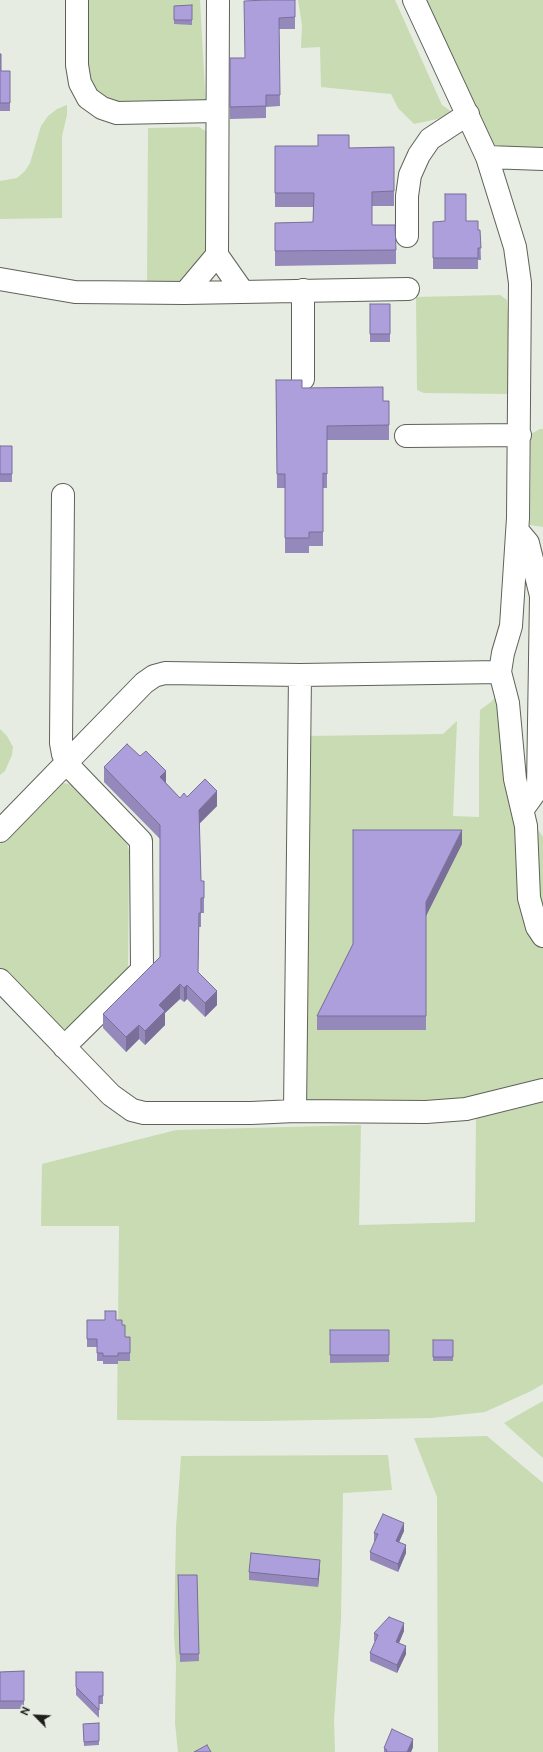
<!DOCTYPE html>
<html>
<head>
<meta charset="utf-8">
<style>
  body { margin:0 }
  #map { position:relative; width:543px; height:1752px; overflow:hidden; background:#e6ece1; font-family:Ubuntu,sans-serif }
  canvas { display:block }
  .north { position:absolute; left:16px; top:1696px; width:40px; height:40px; -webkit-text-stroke:3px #e6ece1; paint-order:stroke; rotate:294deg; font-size:11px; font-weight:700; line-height:16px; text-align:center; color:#1c1e1a }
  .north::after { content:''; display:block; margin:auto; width:14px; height:18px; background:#1c1e1a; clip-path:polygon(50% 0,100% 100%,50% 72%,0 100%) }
</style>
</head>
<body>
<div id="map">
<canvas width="543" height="1752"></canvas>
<div class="north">N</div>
</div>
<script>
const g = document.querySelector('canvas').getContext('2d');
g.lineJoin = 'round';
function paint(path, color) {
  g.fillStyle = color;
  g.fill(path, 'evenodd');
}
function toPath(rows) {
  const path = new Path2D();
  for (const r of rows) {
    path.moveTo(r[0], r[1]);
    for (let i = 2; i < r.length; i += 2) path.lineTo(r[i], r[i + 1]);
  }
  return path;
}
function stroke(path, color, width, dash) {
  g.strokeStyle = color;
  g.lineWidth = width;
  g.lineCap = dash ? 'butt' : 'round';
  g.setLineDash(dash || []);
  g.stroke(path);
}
paint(toPath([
  [84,0,200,0,206,109,102,103,85,86],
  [298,0,395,0,442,105,456,115,414,124,398,108,391,94,321,87,320,47,301,48,302,25],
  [422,0,543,0,543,151,493,148],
  [67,105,67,115,62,136,62,218,0,219,0,181,17,178,25,171,30,163,41,126,48,116,57,109],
  [199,127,207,132,210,250,183,282,147,286,148,128],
  [500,295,507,300,510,346,510,394,424,393,417,390,416,297],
  [540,429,543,429,543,527,530,525,531,434],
  [505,686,512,749,537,828,543,837,543,1083,456,1104,304,1105,308,736,443,734,457,721,453,816,479,817,479,754,480,710,491,702],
  [0,729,7,736,13,747,12,755,5,771,0,775],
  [63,783,74,785,127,844,129,851,128,973,71,1030,53,1026,0,972,0,844],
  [543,1100,543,1384,531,1391,485,1412,431,1418,260,1421,117,1420,119,1226,41,1226,42,1164,176,1130,361,1125,359,1225,475,1222,476,1117],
  [543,1401,543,1458,504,1423],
  [487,1436,543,1483,543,1752,438,1752,437,1497,414,1438],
  [388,1455,392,1490,343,1493,341,1620,334,1720,335,1752,178,1752,175,1723,176,1664,174,1635,176,1528,181,1456]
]), '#c8dbb2');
const minor = toPath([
  [77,0,77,65,80,83,88,98,102,108,117,113,217,111],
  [487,157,543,159],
  [407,236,407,196,410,175,419,155,430,139,468,114],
  [217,255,243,292],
  [0,279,75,292,185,293,408,289],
  [185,293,217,255,218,0],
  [303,379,303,290],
  [406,436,520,435],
  [63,495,61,743,63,754,67,764,141,841,142,970,64,1047],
  [518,531,528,543,541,596,538,788,523,809],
  [500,672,508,703,515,779,526,826,529,898,537,927,543,936],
  [0,831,144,683,154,676,165,673,300,675,500,672,503,653,511,626,518,518,520,283,515,247,487,157,414,0],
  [0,980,111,1095,132,1110,144,1113,251,1113,295,1111,300,675],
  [295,1111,426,1112,466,1109,543,1090]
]);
stroke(minor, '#5e6259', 24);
stroke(minor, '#fff', 22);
paint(toPath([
  [266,0,295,0,295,29,279,29,280,106,266,107,266,118,230,119,230,58,245,58],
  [192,5,192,25,174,24,174,6],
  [0,54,1,71,10,71,10,111,0,111],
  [275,146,349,148,394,147,394,206,372,206,372,225,396,250,396,264,275,266,275,223,313,222,313,207,275,207],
  [466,221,478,230,480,230,481,260,478,260,478,269,433,269,433,222],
  [370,304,390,304,390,342,370,342],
  [276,380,302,388,383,401,389,401,389,440,327,440,327,488,323,488,323,546,309,546,309,553,285,553,285,488,277,488],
  [0,446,12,446,12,482,0,482],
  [104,767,166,783,180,798,187,797,217,806,199,824,201,881,204,895,204,913,201,913,201,927,199,927,198,973,217,1005,205,1017,187,999,184,1002,180,999,165,1013,165,1025,145,1045,139,1039,126,1052,103,1028,103,1014,160,957,160,839,104,782],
  [462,844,426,916,426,1030,317,1030,317,1016,353,944],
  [87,1320,116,1320,122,1325,125,1337,130,1337,130,1361,118,1361,118,1364,103,1364,103,1361,97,1361,97,1347,87,1347],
  [330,1330,389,1330,389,1362,330,1363],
  [433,1340,453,1340,453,1361,433,1361],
  [404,1531,399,1542,406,1553,398,1572,370,1560,370,1552,375,1541,374,1541,374,1533],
  [320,1568,318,1587,249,1580,249,1572],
  [178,1575,197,1575,199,1661,180,1662],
  [404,1631,399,1643,406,1654,397,1673,370,1661,370,1653,375,1641,374,1641,374,1633],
  [24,1671,24,1709,0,1709,0,1672],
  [76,1672,103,1672,103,1704,99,1704,99,1718,76,1695],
  [99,1723,99,1745,84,1746,83,1724],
  [413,1747,411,1752,384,1752,384,1748]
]), '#9589bc');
paint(toPath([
  [166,771,166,785,160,777],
  [217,791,217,806,199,824,199,810],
  [462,830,462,844,426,916,426,902],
  [180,984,180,999,165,1013,165,1025,145,1045,145,1031,159,1005],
  [187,985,187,999,184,1002,184,988],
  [217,991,217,1005,205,1017,205,1003],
  [139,1025,139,1039,126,1052,126,1037],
  [404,1523,404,1531,396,1549,396,1541],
  [406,1545,406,1553,398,1572,398,1564],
  [320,1560,320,1568,318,1587,318,1579],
  [404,1623,404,1631,396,1650,396,1642],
  [406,1646,406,1654,397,1673,397,1665],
  [413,1739,413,1747,411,1752,407,1752]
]), '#796f99');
const building = toPath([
  [266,0,295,0,295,17,279,18,280,95,266,95,266,106,230,107,230,58,245,58,244,1,266,0],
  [192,5,192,20,174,20,174,6,192,5],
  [0,54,1,54,1,71,10,71,10,103,0,103,0,54],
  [318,135,349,135,349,148,394,147,394,191,372,192,372,225,395,225,396,250,275,251,275,223,313,222,314,193,275,193,275,146,318,146,318,135],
  [445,194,466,194,466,221,478,221,478,230,480,230,481,248,478,248,478,258,433,258,433,222,445,221,445,194],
  [370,304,390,304,390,334,370,334,370,304],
  [276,380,302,380,302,388,383,387,383,401,389,401,389,425,327,426,327,474,323,473,323,532,309,532,309,538,285,538,285,474,277,474,276,380],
  [0,446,12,446,12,474,0,474,0,446],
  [127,744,140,756,146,751,166,771,160,777,180,798,184,793,187,797,205,779,217,791,199,810,201,881,204,881,204,898,201,898,201,913,199,913,198,972,217,991,205,1003,187,985,184,988,180,984,159,1005,165,1011,145,1031,139,1025,126,1037,103,1014,160,957,160,825,104,767,127,744],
  [353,830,462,830,426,902,426,1016,317,1016,353,944,353,830],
  [105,1311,116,1311,116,1320,122,1320,122,1325,125,1325,125,1337,130,1337,130,1353,118,1353,118,1356,103,1356,103,1353,97,1353,97,1339,87,1339,87,1320,105,1320,105,1311],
  [330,1330,389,1330,389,1355,330,1355,330,1330],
  [433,1340,453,1340,453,1357,433,1357,433,1340],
  [383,1514,404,1523,396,1541,406,1545,398,1564,370,1552,378,1534,374,1533,383,1514],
  [251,1553,320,1560,318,1579,249,1572,251,1553],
  [178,1575,197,1575,199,1654,180,1654,178,1575],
  [389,1617,404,1623,396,1642,406,1646,397,1665,370,1653,378,1635,374,1633,389,1617],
  [24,1671,24,1701,0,1701,0,1672,24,1671],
  [76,1672,103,1672,103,1696,99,1696,99,1710,76,1687,76,1672],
  [99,1723,99,1741,84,1742,83,1724,99,1723],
  [392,1729,413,1739,407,1752,386,1752,387,1750,384,1748,392,1729],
  [207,1745,211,1752,194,1752,207,1745]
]);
paint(building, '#ad9fdb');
stroke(building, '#796f99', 1);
</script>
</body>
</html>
